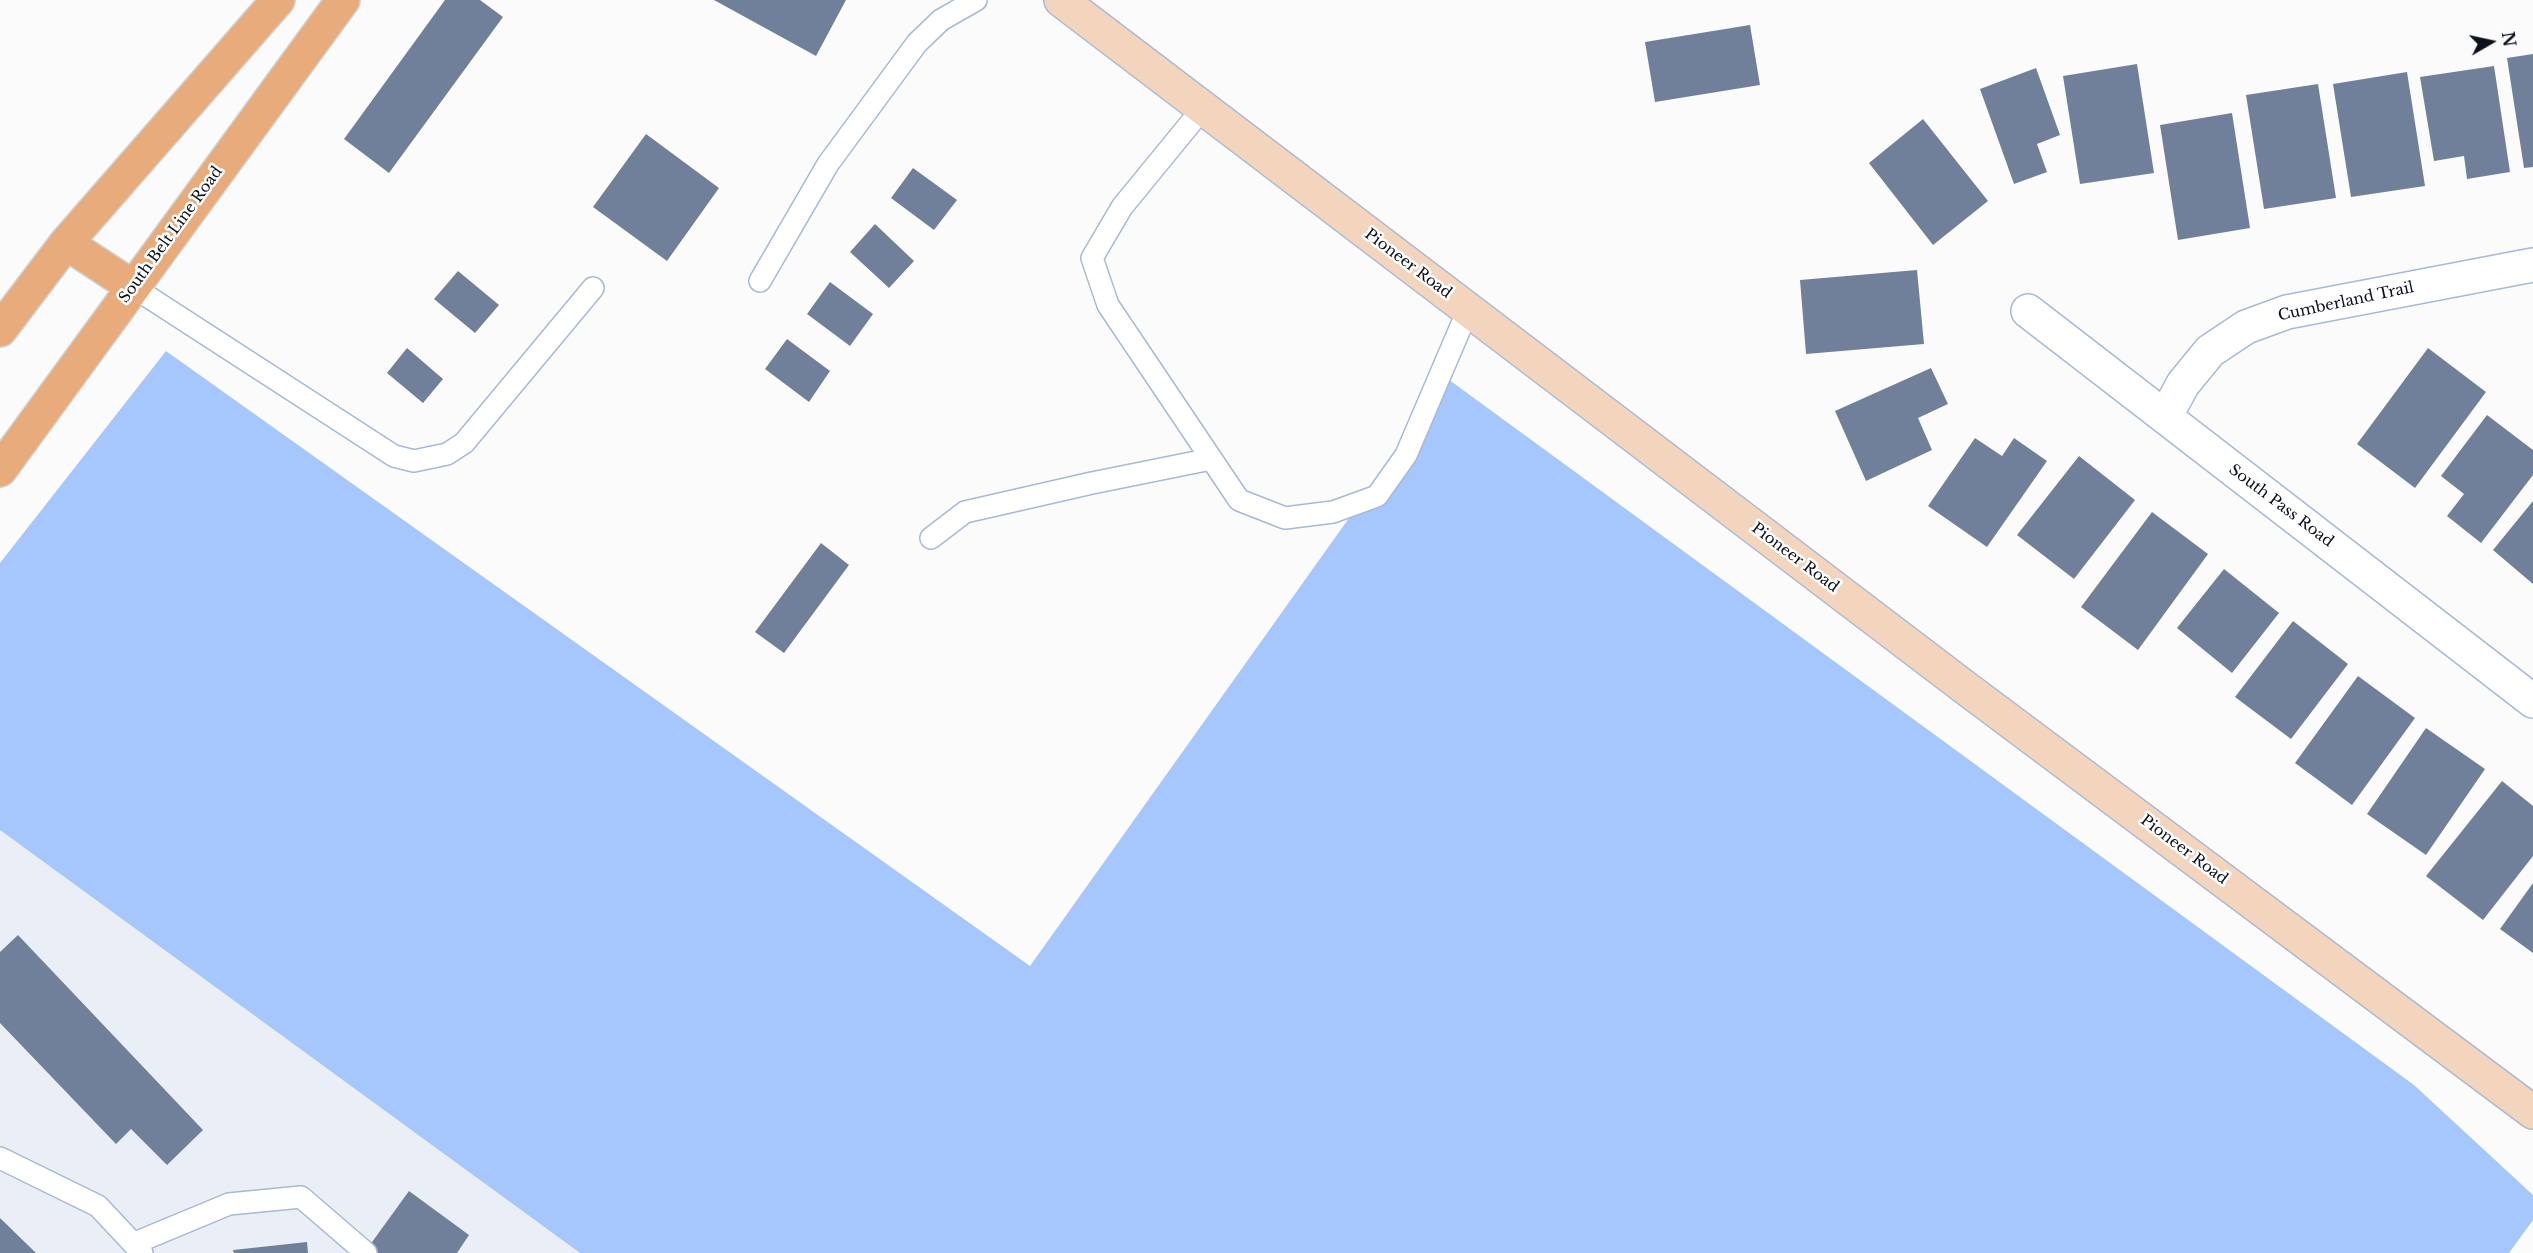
<!DOCTYPE html>
<html>
<head>
<meta charset="utf-8">
<style>
  body { margin:0 }
  #map { position:relative; width:2533px; height:1253px; overflow:hidden; background:#fbfbfb; font-family:"Libre Baskerville",serif }
  canvas { display:block }
  .north { position:absolute; left:2461px; top:12px; width:60px; height:60px; -webkit-text-stroke:4px #fff; paint-order:stroke; rotate:81deg; font-size:16px; font-weight:700; line-height:24px; text-align:center; color:#0c121c }
  .north::after { content:''; display:block; margin:auto; width:21px; height:27px; background:#0c121c; clip-path:polygon(50% 0,100% 100%,50% 72%,0 100%) }
</style>
</head>
<body>
<div id="map">
<canvas width="2533" height="1253"></canvas>
<div class="north">N</div>
</div>
<script>
const g = document.querySelector('canvas').getContext('2d');
g.lineJoin = 'round';
function paint(path, color) {
  g.fillStyle = color;
  g.fill(path, 'evenodd');
}
function toPath(rows) {
  const path = new Path2D();
  for (const r of rows) {
    path.moveTo(r[0], r[1]);
    for (let i = 2; i < r.length; i += 2) path.lineTo(r[i], r[i + 1]);
  }
  return path;
}
function stroke(path, color, width, dash) {
  g.strokeStyle = color;
  g.lineWidth = width;
  g.lineCap = dash ? 'butt' : 'round';
  g.setLineDash(dash || []);
  g.stroke(path);
}
function drawText(font, color, halo, rows, align = 'center') {
  g.font = font + ' "Libre Baskerville",serif';
  g.lineWidth = 5;
  g.setLineDash([]);
  g.textBaseline = 'middle';
  g.strokeStyle = halo;
  g.fillStyle = color;
  for (const [text, x, y, turn = 0] of rows) {
    g.save();
    g.translate(x, y);
    g.rotate((+turn || 0) * Math.PI / 180);
    g.textAlign = isNaN(turn) ? turn : align;
    if (halo) g.strokeText(text, 0, 0);
    g.fillText(text, 0, 0);
    g.restore();
  }
}
paint(toPath([
  [0,830,580,1253,0,1253]
]), '#eaeff7');
paint(toPath([
  [166,351,1030,966,1448,379,2414,1085,2533,1195,2533,1220,2509,1253,580,1253,0,830,0,563]
]), '#a6c7fe');
paint(toPath([
  [445,0,480,0,503,17,389,173,344,139],
  [714,0,846,0,816,56],
  [1750,25,1760,85,1655,102,1645,42],
  [2533,54,2533,167,2524,168,2507,58],
  [2137,64,2154,173,2080,184,2063,76],
  [2494,66,2510,172,2467,179,2464,156,2434,161,2420,77],
  [2036,68,2060,135,2037,144,2047,172,2014,184,1980,89],
  [2407,72,2425,186,2351,197,2333,84],
  [2318,84,2336,198,2264,209,2246,95],
  [2232,113,2250,228,2178,240,2160,125],
  [1923,119,1988,201,1933,245,1869,163],
  [646,134,719,188,667,261,593,207],
  [913,168,957,200,934,230,891,198],
  [875,224,914,261,889,288,850,252],
  [1917,270,1924,344,1806,354,1800,280],
  [458,271,499,305,475,333,434,299],
  [830,282,873,314,850,346,807,314],
  [787,339,830,371,809,402,765,369],
  [407,348,443,379,423,403,387,373],
  [2428,348,2486,392,2415,488,2357,444],
  [1931,368,1948,404,1918,418,1932,450,1866,481,1835,411],
  [2487,415,2533,450,2533,475,2481,543,2447,516,2464,494,2441,476],
  [1975,438,2002,456,2014,438,2047,461,1987,547,1928,506],
  [2079,456,2135,500,2074,579,2017,535],
  [2533,501,2533,584,2493,550],
  [2152,512,2208,554,2138,650,2081,607],
  [821,543,849,565,784,653,755,632],
  [2224,569,2279,613,2232,673,2177,628],
  [2293,621,2348,664,2291,739,2235,697],
  [2358,676,2415,718,2352,805,2295,763],
  [2426,728,2485,769,2426,855,2367,814],
  [2502,781,2533,806,2533,856,2483,920,2426,876],
  [2533,883,2533,953,2500,929],
  [18,935,203,1130,167,1165,131,1129,116,1144,0,1023,0,952],
  [409,1191,469,1235,457,1253,372,1253,367,1249],
  [0,1218,36,1253,0,1253],
  [307,1242,308,1253,234,1253,233,1250]
]), '#71809a');
const lane = toPath([
  [1203,108,1122,207,1092,258,1108,305,1239,500,1285,518,1333,512,1377,496,1406,455,1468,310],
  [760,281,828,164,917,43,941,20,976,0],
  [133,287,394,456,414,461,447,454,464,443,593,288],
  [931,538,965,512,1092,483,1211,459],
  [0,1158,98,1206,142,1253],
  [135,1243,229,1204,301,1197,366,1253]
]);
const street = toPath([
  [2028,311,2533,701],
  [2165,417,2183,384,2210,351,2246,327,2287,312,2533,265]
]);
const secondary = toPath([
  [1061,0,1967,689,2533,1112]
]);
const primary = toPath([
  [66,243,133,287],
  [0,330,66,243,278,0],
  [0,470,343,0]
]);
stroke(lane, '#a8b9d4', 24);
stroke(street, '#a8b9d4', 36);
stroke(secondary, '#a8b9d4', 36);
stroke(primary, '#d3d4d6', 36);
stroke(lane, '#fff', 21);
stroke(street, '#fff', 33);
stroke(secondary, '#f3d5bd', 33);
stroke(primary, '#e8ab7b', 33);
drawText('15px', '#0c121c', '#fff', [
  ["South Belt Line Road",171,235,-54],
  ["Pioneer Road",1408,264,37],
  ["Cumberland Trail",2346,302,-12],
  ["South Pass Road",2281,506,37],
  ["Pioneer Road",1795,558,37],
  ["Pioneer Road",2184,850,37]
]);
</script>
</body>
</html>
